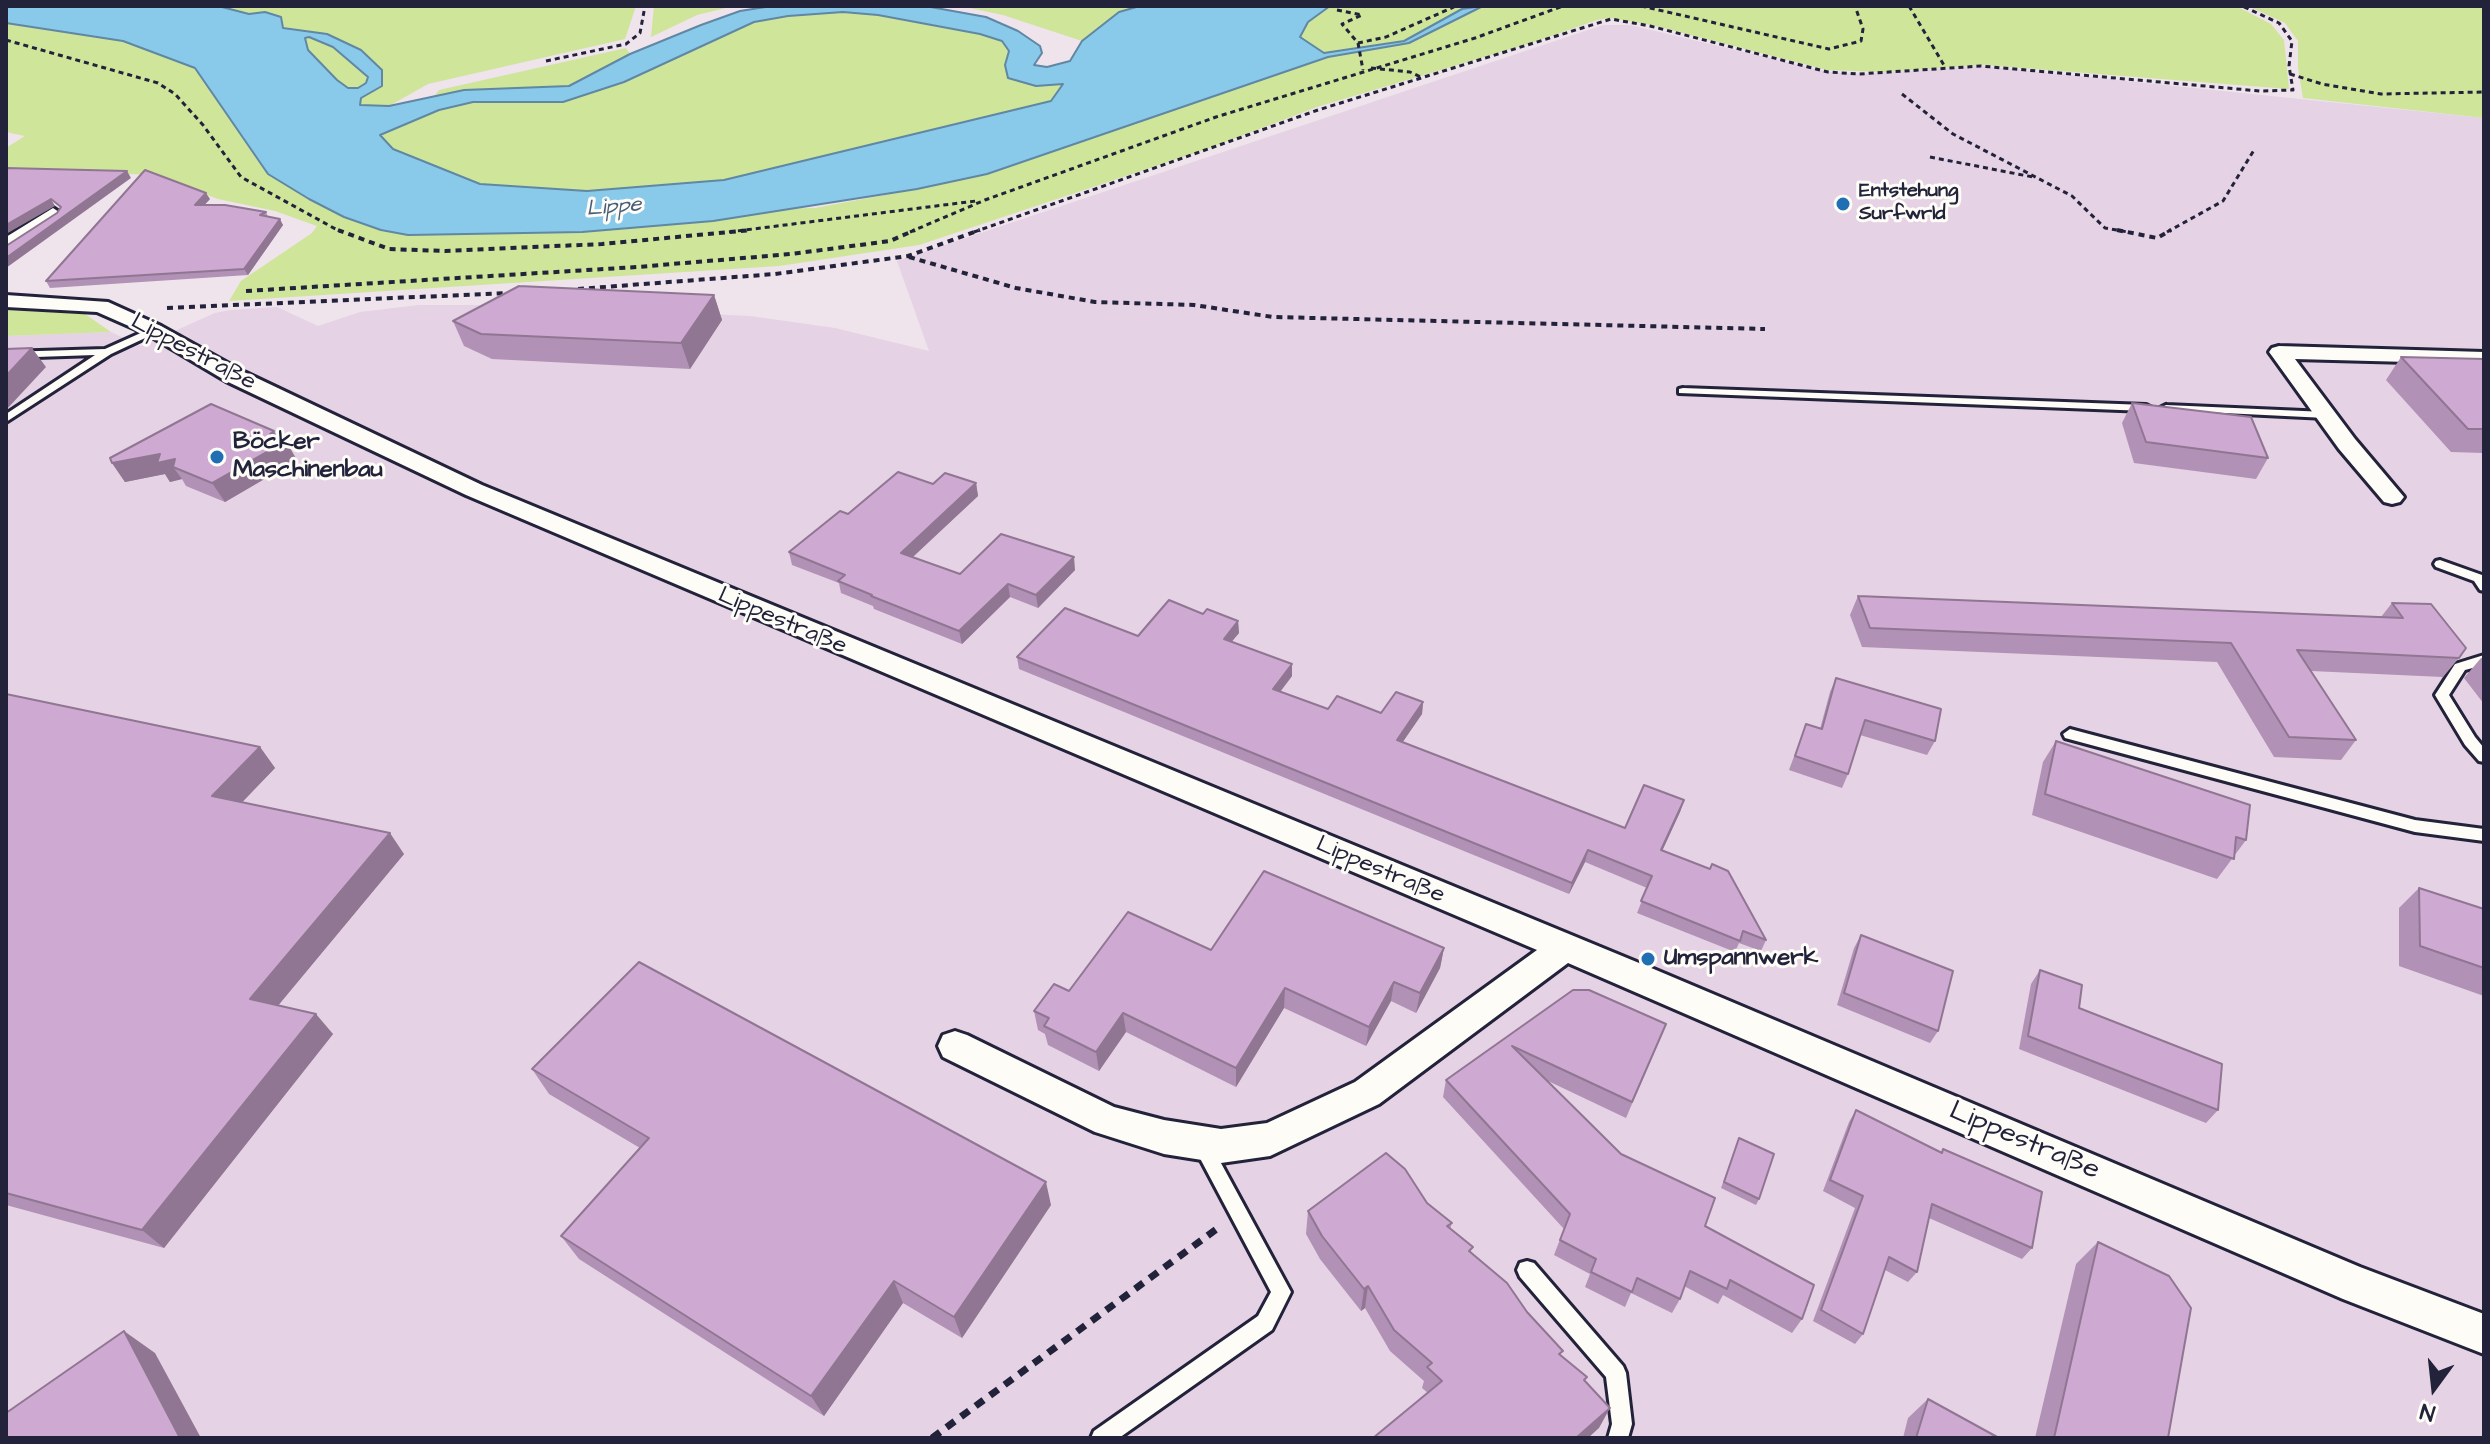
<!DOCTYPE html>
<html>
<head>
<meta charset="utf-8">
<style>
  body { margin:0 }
  #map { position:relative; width:2490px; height:1444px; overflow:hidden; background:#efe3ec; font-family:"Architects Daughter",sans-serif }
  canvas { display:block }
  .frame { position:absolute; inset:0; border:8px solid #22223b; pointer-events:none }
  .north { position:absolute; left:2394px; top:1348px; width:80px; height:80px; -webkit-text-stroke:6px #fdfcf7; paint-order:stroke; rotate:195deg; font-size:22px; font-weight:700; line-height:32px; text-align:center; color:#22223b }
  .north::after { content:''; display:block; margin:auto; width:28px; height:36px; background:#22223b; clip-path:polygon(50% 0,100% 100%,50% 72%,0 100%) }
</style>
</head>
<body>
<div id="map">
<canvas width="2490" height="1444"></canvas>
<div class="frame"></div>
<div class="north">N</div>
</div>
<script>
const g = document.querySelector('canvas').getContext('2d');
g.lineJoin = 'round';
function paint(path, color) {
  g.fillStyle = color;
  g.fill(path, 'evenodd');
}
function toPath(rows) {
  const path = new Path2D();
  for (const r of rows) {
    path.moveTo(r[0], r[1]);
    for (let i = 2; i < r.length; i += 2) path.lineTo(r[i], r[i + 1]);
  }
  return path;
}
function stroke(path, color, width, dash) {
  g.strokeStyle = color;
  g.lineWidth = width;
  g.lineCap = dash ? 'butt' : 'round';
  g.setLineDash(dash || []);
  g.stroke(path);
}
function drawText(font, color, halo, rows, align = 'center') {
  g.font = font + ' "Architects Daughter",sans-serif';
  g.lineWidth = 6;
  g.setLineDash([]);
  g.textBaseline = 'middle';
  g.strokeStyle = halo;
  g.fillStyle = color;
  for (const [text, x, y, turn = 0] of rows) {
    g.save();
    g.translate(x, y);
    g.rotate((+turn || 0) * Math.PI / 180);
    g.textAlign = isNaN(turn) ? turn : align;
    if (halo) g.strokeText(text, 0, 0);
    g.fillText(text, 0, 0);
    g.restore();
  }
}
paint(toPath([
  [1603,25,1630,25,1828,72,1859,74,1981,66,2484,118,2484,1438,6,1438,6,336,111,332,141,346,215,313,231,310,277,307,318,326,360,312,419,305,518,305,750,316,835,328,929,351,897,261]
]), '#e5d2e4');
paint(toPath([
  [218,6,636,6,625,39,428,84,389,106,360,105,361,98,382,85,327,34,283,27,266,12,249,14],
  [654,6,734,6,697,15,651,37],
  [960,6,1140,6,1119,12,1082,41,1003,15],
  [1330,6,1471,6,1404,41,1324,53,1300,37,1308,22],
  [1483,6,2236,6,2271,24,2284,40,2289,89,1984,65,1883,72,1827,70,1652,25,1610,18,1597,20,1531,43,1317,107,1207,149,919,245,779,266,229,301,241,281,312,233,317,226,275,211,218,199,155,175,6,169,6,148,25,136,6,132,6,23,123,41,195,68,268,174,309,199,344,217,815,208,917,189,987,174,1328,57,1409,43],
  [2248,6,2484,6,2484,118,2303,98,2298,68,2298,41,2285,23],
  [843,12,878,15,980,34,1002,41,1009,51,1005,65,1036,86,1063,83,1052,101,724,180,587,191,480,184,392,149,379,135,439,110,473,102,563,102,624,82,754,22,788,16],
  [309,37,333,47,368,78,366,83,358,88,348,88,337,80,308,50,305,38],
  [626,48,630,54,569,86,544,89,501,88,433,98,439,90],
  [6,310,85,314,111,332,6,336]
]), '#cee59a');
const water = toPath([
  [6,6,218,6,249,14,265,12,281,17,283,28,327,34,361,50,382,70,382,86,361,98,360,105,389,106,464,90,569,86,630,54,701,25,740,11,772,6,925,6,986,17,1018,31,1040,46,1042,53,1034,65,1047,67,1070,61,1082,41,1119,12,1140,6,1330,6,1308,22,1300,37,1324,53,1404,41,1462,9,1483,6,1409,43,1328,57,987,174,917,189,713,221,582,232,408,235,381,230,344,217,309,199,268,174,195,68,123,41,6,23,6,6],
  [843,12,878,15,980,34,1002,41,1009,51,1005,65,1008,78,1036,86,1063,84,1051,101,724,180,587,191,480,184,393,149,380,135,439,110,473,102,563,102,624,82,754,22,788,16,843,12],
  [309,37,333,47,368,77,366,83,358,88,348,88,337,80,308,50,305,38,309,37]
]);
paint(water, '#89caea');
stroke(water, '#6087a4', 2);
const lane = toPath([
  [154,327,159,330,158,332,111,354,6,422,6,414,95,355,6,358,6,352,105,349,154,327],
  [1683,388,2146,405,2152,408,2146,411,1679,393,1679,389,1683,388],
  [2166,405,2326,412,2332,415,2326,418,2162,410,2160,408,2166,405],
  [2440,560,2482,575,2484,591,2480,590,2474,581,2436,567,2434,564,2436,561,2440,560],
  [2484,655,2484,665,2465,670,2449,695,2475,737,2484,748,2484,762,2479,761,2465,745,2435,695,2455,664,2484,655],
  [2070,729,2415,820,2484,829,2484,841,2415,832,2065,738,2063,734,2070,729],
  [1203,1139,1209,1141,1291,1292,1272,1330,1119,1438,1091,1438,1094,1431,1258,1316,1271,1292,1194,1147,1197,1141,1203,1139],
  [1527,1261,1534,1263,1623,1366,1626,1373,1632,1424,1628,1438,1608,1438,1612,1424,1606,1377,1520,1277,1517,1270,1520,1263,1527,1261]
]);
const street = toPath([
  [53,208,62,214,59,218,6,252,6,237,53,208],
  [6,295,108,302,161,326,242,371,482,485,1656,970,2360,1267,2484,1314,2484,1354,2343,1299,1568,963,1379,1104,1270,1156,1221,1163,1164,1154,1095,1132,943,1057,938,1046,943,1035,955,1031,967,1035,1114,1107,1164,1120,1221,1129,1267,1123,1355,1082,1537,950,466,495,226,381,147,334,97,312,6,307,6,295],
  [2279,346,2484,352,2484,364,2295,359,2355,439,2404,497,2400,502,2392,504,2384,502,2339,449,2272,356,2269,352,2272,348,2279,346]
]);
stroke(lane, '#22223b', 6);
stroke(street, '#22223b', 6);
stroke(toPath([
  [1641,6,1829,49,1861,41,1863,29,1855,6],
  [1909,6,1945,67],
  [1337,10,1362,15,1342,24,1358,43,1363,70],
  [6,40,158,83,175,94,203,125,241,177,341,232],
  [1358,43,1386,37,1456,6],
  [546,61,626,44,640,33,645,6],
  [1371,68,1410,72,1423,78],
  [2290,74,2322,84,2381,94,2484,92],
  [1902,94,1953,134,2072,196,2105,228,2128,232],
  [1930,157,2033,177],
  [729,232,976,201],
  [910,232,985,200,1216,117,1475,38,1563,6],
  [974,232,1318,110,1611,19,1650,26,1828,72,1859,74,1981,66,2260,91,2293,90,2289,66,2292,41,2279,23,2242,6],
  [2167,232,2223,201,2254,150]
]), '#22223b', 3, [5, 4]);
stroke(toPath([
  [338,230,389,249,445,251,602,244,751,230],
  [2117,230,2157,238,2171,230],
  [909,257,1016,288,1095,302,1194,305,1273,317,1765,329],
  [578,289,775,274,908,256,980,230],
  [246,291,637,267,791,254,890,241,915,230],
  [167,308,508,293]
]), '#22223b', 4, [6, 5]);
stroke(toPath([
  [932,1438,1218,1228]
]), '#22223b', 7, [10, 8]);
paint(lane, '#fdfcf7');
paint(street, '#fdfcf7');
paint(toPath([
  [210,199,204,205,266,212,268,217,283,225,248,275,50,288,46,281],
  [714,295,722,320,690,369,492,359,464,346,453,321],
  [2401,357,2484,359,2484,453,2451,452,2386,380],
  [2132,403,2268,458,2256,479,2134,463,2122,423],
  [277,437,297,460,225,502,186,486,182,479,170,482,165,474,125,482,112,463],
  [976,483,978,496,913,557,960,574,1075,570,1038,608,1010,597,962,644,874,609,873,606,841,593,839,583,792,565,789,552,933,484],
  [1858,596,2381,617,2392,603,2459,658,2443,677,2311,671,2356,740,2341,760,2274,757,2217,662,1862,647,1850,615],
  [1203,614,1238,621,1239,633,1231,642,1292,676,1280,692,1328,709,1381,713,1423,702,1422,714,1402,742,1625,828,1684,800,1680,812,1662,851,1766,940,1761,951,1739,943,1735,952,1637,913,1647,888,1585,862,1569,894,1019,669,1017,657,1138,636],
  [2481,658,2484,658,2484,704,2464,678],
  [1836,678,1935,741,1927,755,1860,735,1848,774,1842,788,1789,770,1806,724,1820,729,1830,692],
  [6,694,260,747,275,768,242,802,404,854,278,1005,333,1034,164,1248,6,1205],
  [2056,741,2246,840,2217,879,2032,815,2043,762],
  [2419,888,2484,909,2484,996,2399,966,2399,908],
  [1861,935,1938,1031,1930,1043,1837,1005,1854,948],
  [1444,948,1440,968,1416,1013,1391,1001,1366,1046,1284,1008,1236,1087,1126,1032,1099,1071,1048,1045,1045,1034,1038,1030,1034,1011,1069,991,1211,950],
  [2040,970,2079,1008,2218,1110,2206,1123,2019,1049,2031,984],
  [1573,990,1666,1024,1626,1118,1548,1081,1621,1154,1705,1226,1802,1319,1792,1333,1723,1295,1718,1304,1684,1286,1680,1299,1672,1313,1631,1293,1625,1307,1585,1287,1590,1274,1554,1255,1564,1229,1443,1097,1446,1080],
  [532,1069,1051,1205,962,1338,903,1303,824,1416,579,1259,561,1236,640,1148,549,1094],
  [1856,1110,1941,1152,1943,1149,2032,1248,2022,1259,1929,1218,1917,1272,1908,1282,1885,1270,1863,1334,1855,1344,1813,1321,1855,1208,1823,1191,1849,1122],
  [1739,1138,1759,1199,1756,1205,1721,1188],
  [1427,1203,1452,1223,1450,1229,1527,1312,1561,1355,1585,1381,1599,1428,1428,1393,1422,1388,1424,1381,1390,1351,1365,1308,1361,1311,1320,1259,1306,1234,1308,1211],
  [2098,1242,2168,1438,2035,1438,2076,1264],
  [1928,1399,1999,1438,1903,1438,1908,1418]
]), '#b191b5');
paint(toPath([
  [127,171,131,178,6,268,6,258],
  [206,193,210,199,199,211,195,205],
  [51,199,55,206,6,234,6,225],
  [280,219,283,225,248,275,244,269],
  [714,295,722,320,690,369,681,343],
  [32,348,46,367,6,410,6,376],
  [274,431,281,444,286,441,297,460,225,502,212,483],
  [160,454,175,459,173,467,182,479,170,482,165,474,125,482,112,463],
  [976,483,978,496,904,565,901,553],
  [1074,557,1075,570,1038,608,1036,595],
  [1008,584,1010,597,962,644,959,631],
  [1238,621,1239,633,1224,651,1224,639],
  [1292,664,1292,676,1273,701,1273,689],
  [1423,702,1422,714,1396,752,1397,740],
  [260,747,275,768,228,817,212,796],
  [1684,800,1680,812,1657,862,1661,850],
  [390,833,404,854,267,1019,250,999],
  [1588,850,1585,862,1569,894,1572,883],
  [1444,948,1440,968,1416,1013,1420,993],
  [1394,982,1391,1001,1366,1046,1369,1027],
  [1285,988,1284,1008,1236,1087,1236,1068],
  [1123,1013,1126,1032,1099,1071,1096,1052],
  [316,1014,333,1034,164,1248,142,1230],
  [1046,1182,1051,1205,962,1338,954,1317],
  [894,1281,903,1303,824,1416,811,1396],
  [1368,1286,1365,1308,1361,1311,1364,1289],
  [124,1331,155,1353,201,1438,180,1438],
  [1610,1408,1599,1428,1588,1438,1576,1438]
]), '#907693');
const building = toPath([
  [6,168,127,171,6,258,6,246,57,213,61,207,51,199,6,225,6,168],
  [145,170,206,193,195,205,225,205,266,212,260,215,280,219,244,269,46,281,145,170],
  [519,286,714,295,681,343,481,334,453,321,519,286],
  [32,348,6,376,6,349,32,348],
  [2401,357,2484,359,2484,429,2468,429,2401,357],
  [2132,403,2251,417,2268,458,2146,442,2132,403],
  [211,404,274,431,270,434,286,441,212,483,173,467,175,459,157,463,160,454,112,463,110,458,211,404],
  [898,472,933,484,945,473,976,483,901,553,960,574,1001,534,1074,557,1036,595,1008,584,959,631,871,596,872,595,838,581,845,575,789,552,840,511,848,514,898,472],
  [1858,596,2403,618,2392,603,2431,604,2466,648,2459,658,2297,650,2356,740,2289,737,2231,643,1870,628,1858,596],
  [1169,600,1203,614,1207,609,1238,621,1224,639,1292,664,1273,689,1328,709,1337,696,1381,713,1396,692,1423,702,1397,740,1625,828,1644,785,1684,800,1661,850,1710,869,1712,864,1728,871,1766,940,1743,931,1740,941,1641,901,1652,876,1588,850,1572,883,1017,657,1065,608,1138,636,1169,600],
  [1836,678,1941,709,1935,741,1865,720,1848,774,1795,756,1806,724,1822,729,1836,678],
  [6,694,260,747,212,796,390,833,250,999,316,1014,142,1230,6,1193,6,694],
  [2056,741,2250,805,2246,840,2236,837,2234,859,2045,794,2056,741],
  [1264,871,1444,948,1420,993,1394,982,1369,1027,1285,988,1236,1068,1123,1013,1096,1052,1044,1026,1049,1018,1034,1011,1054,984,1069,991,1128,912,1211,950,1264,871],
  [2419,888,2484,909,2484,968,2420,946,2419,888],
  [1861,935,1953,971,1938,1031,1844,993,1861,935],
  [639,962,1046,1182,954,1317,894,1281,811,1396,561,1236,649,1138,532,1069,639,962],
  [2040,970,2082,985,2079,1008,2222,1064,2218,1110,2028,1036,2040,970],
  [1573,990,1589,990,1666,1024,1632,1102,1512,1046,1621,1154,1715,1198,1705,1226,1814,1285,1802,1319,1730,1280,1727,1289,1690,1271,1680,1299,1637,1278,1632,1292,1591,1272,1596,1259,1560,1240,1570,1214,1446,1080,1573,990],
  [1856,1110,1942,1153,1943,1149,2042,1192,2032,1248,1932,1204,1917,1272,1889,1257,1863,1334,1821,1310,1863,1196,1830,1180,1856,1110],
  [1739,1138,1774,1154,1759,1199,1724,1182,1739,1138],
  [1386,1153,1405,1169,1427,1203,1452,1223,1447,1226,1473,1247,1469,1251,1507,1283,1527,1312,1563,1351,1559,1354,1587,1377,1584,1380,1610,1408,1576,1438,1373,1438,1442,1381,1427,1367,1432,1363,1394,1330,1368,1286,1364,1289,1322,1236,1308,1211,1386,1153],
  [2098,1242,2169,1276,2191,1308,2168,1438,2054,1438,2098,1242],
  [124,1331,180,1438,6,1438,6,1413,124,1331],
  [1928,1399,1999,1438,1916,1438,1928,1399]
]);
paint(building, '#cea9d2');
stroke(building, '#907693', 2);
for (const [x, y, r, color] of [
  [1843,204,8,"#1f6fb2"],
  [217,457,8,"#1f6fb2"],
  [1648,959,8,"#1f6fb2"]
]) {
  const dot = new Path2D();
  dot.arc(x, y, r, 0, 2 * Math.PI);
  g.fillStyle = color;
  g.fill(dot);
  stroke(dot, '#fdfcf7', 3);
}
drawText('bold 20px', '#22223b', '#fdfcf7', [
  ["Entstehung",1859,192],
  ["Surfwrld",1859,215]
], 'left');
drawText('italic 22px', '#465d78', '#fdfcf7', [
  ["Lippe",614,208,-5]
]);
drawText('24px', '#22223b', '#fdfcf7', [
  ["Lippestraße",193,353,28],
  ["Lippestraße",782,622,23],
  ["Lippestraße",1380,871,23]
]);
drawText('bold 24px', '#22223b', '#fdfcf7', [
  ["Böcker",233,443],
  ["Maschinenbau",233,471],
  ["Umspannwerk",1664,959]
], 'left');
drawText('28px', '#22223b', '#fdfcf7', [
  ["Lippestraße",2024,1142,23]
]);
</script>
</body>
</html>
